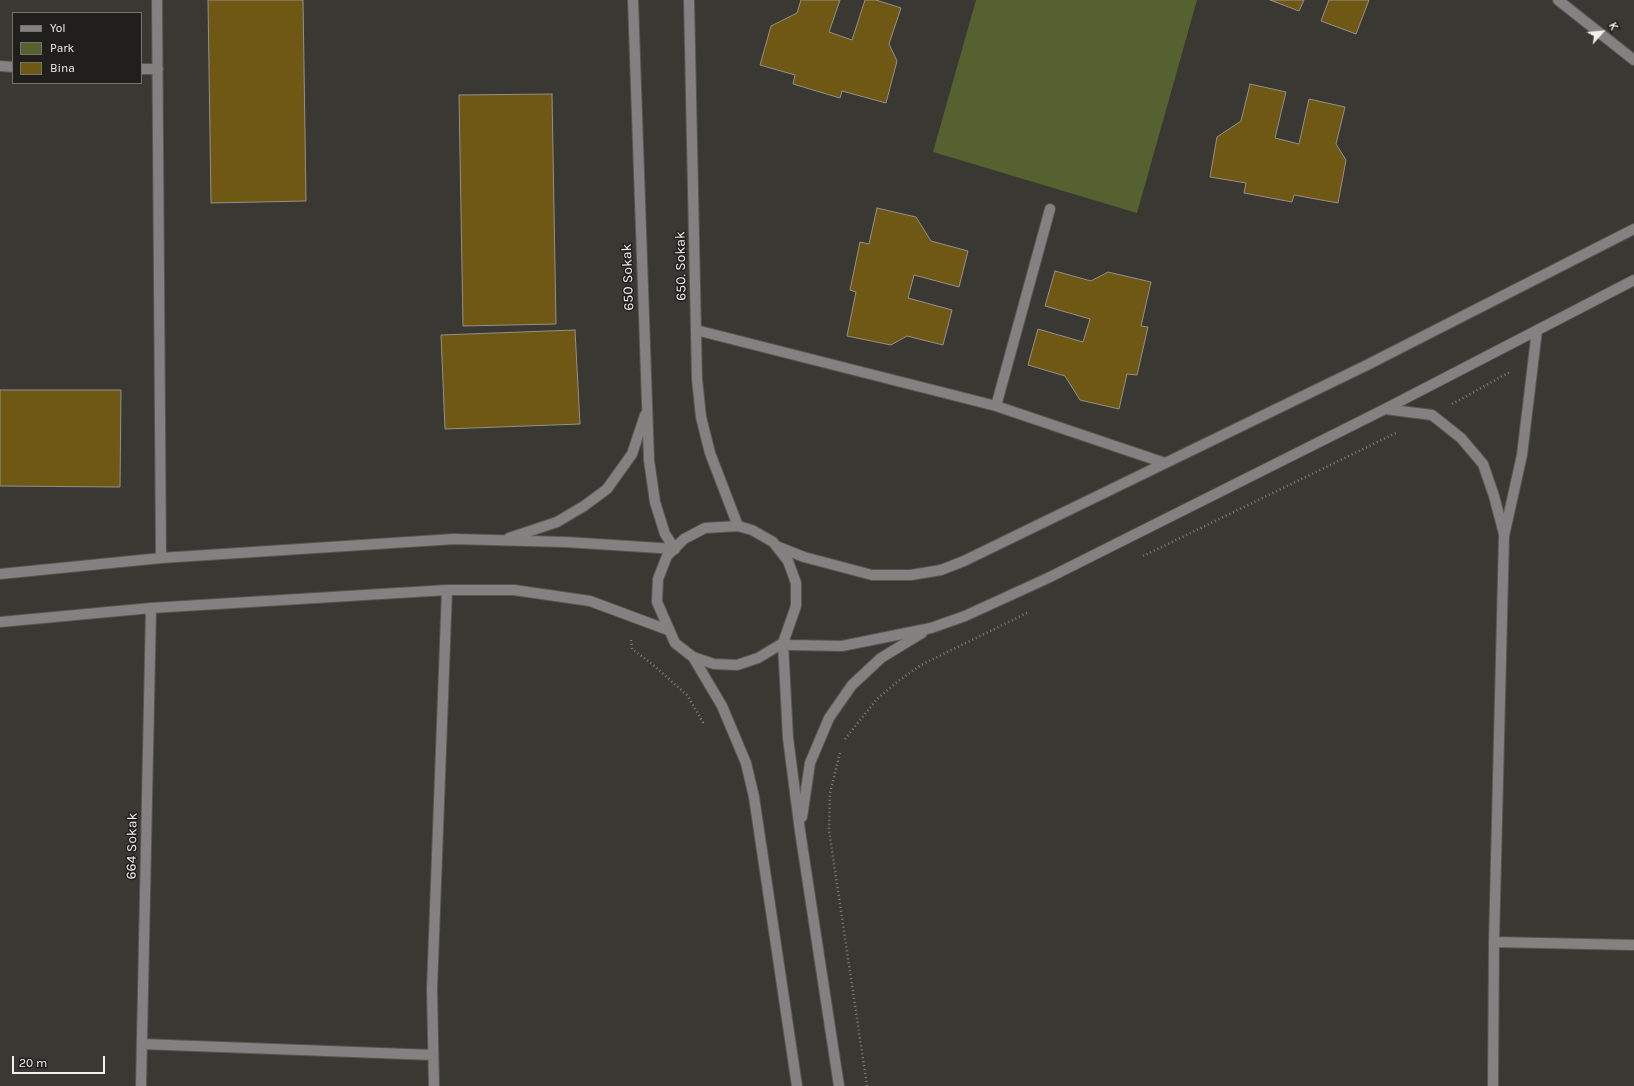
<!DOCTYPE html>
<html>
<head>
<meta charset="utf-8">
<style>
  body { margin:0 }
  #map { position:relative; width:1634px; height:1086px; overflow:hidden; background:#3a3832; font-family:Karla,sans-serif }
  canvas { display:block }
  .legend { position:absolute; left:12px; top:12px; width:130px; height:72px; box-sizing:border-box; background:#201f1c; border:1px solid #74736f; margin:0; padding:5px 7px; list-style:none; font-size:12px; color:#f2f0ec }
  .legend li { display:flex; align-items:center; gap:8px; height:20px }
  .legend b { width:20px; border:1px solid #74736f }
  .north { position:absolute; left:1582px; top:12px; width:40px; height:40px; -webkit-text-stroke:3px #201f1c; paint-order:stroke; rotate:63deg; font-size:11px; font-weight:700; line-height:16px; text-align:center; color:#f2f0ec }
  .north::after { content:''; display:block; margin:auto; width:14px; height:18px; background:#f2f0ec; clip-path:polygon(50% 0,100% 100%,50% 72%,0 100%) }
  .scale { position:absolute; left:12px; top:1056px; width:93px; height:18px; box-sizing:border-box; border:2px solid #f2f0ec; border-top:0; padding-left:5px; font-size:12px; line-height:14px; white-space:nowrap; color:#f2f0ec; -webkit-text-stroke:3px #201f1c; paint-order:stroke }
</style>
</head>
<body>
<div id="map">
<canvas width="1634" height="1086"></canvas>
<ul class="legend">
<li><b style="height:5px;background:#848180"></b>Yol</li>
<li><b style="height:11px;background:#566130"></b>Park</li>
<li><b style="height:11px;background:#6f5714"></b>Bina</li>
</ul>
<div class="north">K</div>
<div class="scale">20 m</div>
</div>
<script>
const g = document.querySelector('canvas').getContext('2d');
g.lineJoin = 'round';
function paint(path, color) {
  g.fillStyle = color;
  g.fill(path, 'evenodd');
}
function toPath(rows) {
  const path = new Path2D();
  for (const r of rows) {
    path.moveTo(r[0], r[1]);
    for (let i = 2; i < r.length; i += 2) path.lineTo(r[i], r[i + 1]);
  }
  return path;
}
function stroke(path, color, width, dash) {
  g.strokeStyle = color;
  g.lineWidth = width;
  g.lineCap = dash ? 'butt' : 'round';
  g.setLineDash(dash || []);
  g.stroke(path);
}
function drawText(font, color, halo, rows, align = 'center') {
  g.font = font + ' Karla,sans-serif';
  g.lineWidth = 3;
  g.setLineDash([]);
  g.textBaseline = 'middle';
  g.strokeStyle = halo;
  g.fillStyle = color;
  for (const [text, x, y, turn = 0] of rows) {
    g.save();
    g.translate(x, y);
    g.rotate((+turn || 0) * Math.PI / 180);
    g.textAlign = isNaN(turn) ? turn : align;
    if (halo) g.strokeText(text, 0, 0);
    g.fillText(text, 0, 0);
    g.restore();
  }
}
paint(toPath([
  [976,0,1197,0,1137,213,933,152]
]), '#566130');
const building = toPath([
  [208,0,303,0,306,201,211,203,208,0],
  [801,0,840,0,829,32,852,40,865,0,876,0,901,8,889,44,897,61,886,103,842,91,840,98,793,84,795,75,760,65,771,26,797,13,801,0],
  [1270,0,1304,0,1299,11,1270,0],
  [1329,0,1369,0,1356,34,1321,21,1329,0],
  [1250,84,1286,92,1275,138,1299,144,1309,99,1345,107,1336,144,1346,160,1338,203,1294,195,1292,202,1244,193,1246,183,1210,177,1217,137,1241,121,1250,84],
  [552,94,556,324,463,326,459,95,552,94],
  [877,208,916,217,931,241,968,251,959,287,914,275,908,298,952,310,943,345,907,336,891,345,847,336,856,292,850,290,860,242,869,244,877,208],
  [1055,271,1091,281,1108,272,1151,282,1141,326,1148,327,1137,375,1127,374,1119,409,1080,400,1065,376,1028,365,1038,329,1083,342,1090,319,1045,306,1055,271],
  [575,330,580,424,445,429,441,335,575,330],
  [0,390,121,390,120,487,0,486,0,390]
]);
paint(building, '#6f5714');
stroke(building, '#94918a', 1);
const minor = toPath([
  [157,0,161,558],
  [633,0,649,460,655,502,665,534,675,549],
  [689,0,697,379,701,417,710,453,738,526],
  [1558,0,1634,60],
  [0,66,13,67],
  [141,69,158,69],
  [696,330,996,406,1165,463],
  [996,406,1050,209],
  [1385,409,1432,415,1461,438,1483,464,1494,496,1504,534],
  [738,526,752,530,773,542,788,561,796,583,796,606,783,643,758,658,737,665,714,664,693,657,675,643,657,602,658,579,667,556,684,539,705,528,738,526],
  [509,538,557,522,584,506,607,489,632,454,645,415],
  [776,546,804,557,872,575,911,575,941,570,964,561,1367,365,1634,229],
  [0,574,161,558,454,539,566,542,675,549],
  [0,622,151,608,447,590,514,590,590,601,668,630],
  [693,657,722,706,746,763,754,797,797,1086],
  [802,817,810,763,829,718,852,685,881,658,922,633],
  [1494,942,1634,945],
  [142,1044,433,1055],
  [141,1086,151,608],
  [434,1086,432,989,447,590],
  [839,1086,800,831,788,738,783,643,790,645,842,646,931,628,965,616,1048,578,1385,409,1634,280],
  [1493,1086,1494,942,1504,536,1522,455,1537,330]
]);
stroke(minor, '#575550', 12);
stroke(toPath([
  [1452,404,1510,372],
  [1143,556,1396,433],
  [631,640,632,649,652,664,687,695,704,724],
  [845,739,877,699,897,682,921,665,1029,612],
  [840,753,830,793,829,830,867,1086]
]), '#82807b', 2.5, [1, 3]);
stroke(minor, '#848180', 10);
drawText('14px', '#f2f0ec', '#201f1c', [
  ["650. Sokak",681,266,-91],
  ["650 Sokak",628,277,-92],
  ["664 Sokak",132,846,-89]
]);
</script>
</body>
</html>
